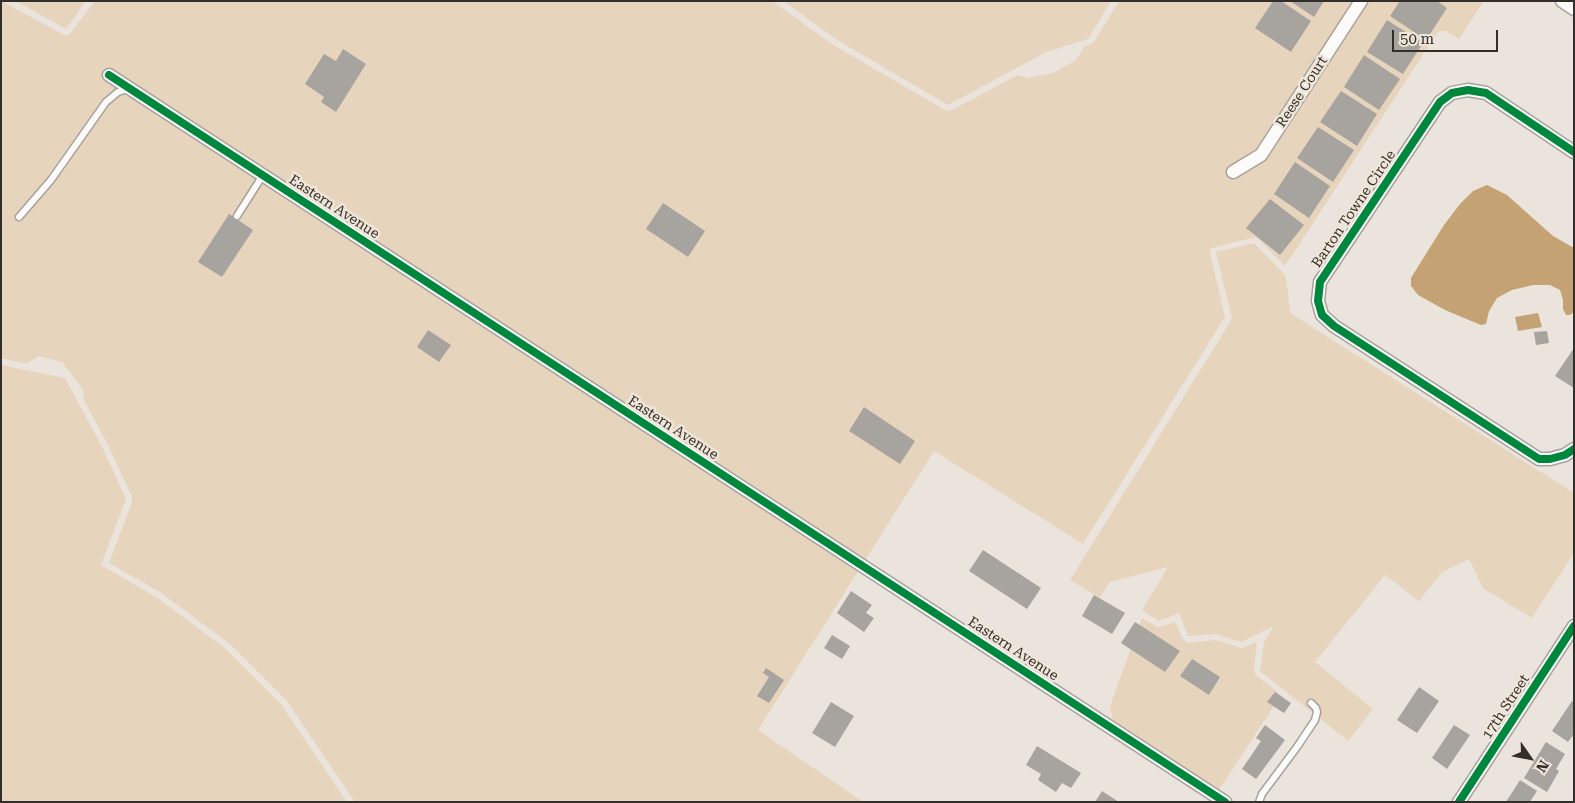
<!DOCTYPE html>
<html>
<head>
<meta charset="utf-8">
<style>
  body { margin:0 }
  #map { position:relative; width:1575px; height:803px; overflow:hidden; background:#eae4dd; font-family:"Roboto Serif",serif }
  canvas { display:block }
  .frame { position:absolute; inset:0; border:2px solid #322e29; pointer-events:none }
  .north { position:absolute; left:1505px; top:733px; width:50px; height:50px; -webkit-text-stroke:4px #efe5d8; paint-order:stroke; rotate:123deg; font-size:14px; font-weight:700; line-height:20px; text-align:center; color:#322e29 }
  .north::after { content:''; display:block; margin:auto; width:18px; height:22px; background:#322e29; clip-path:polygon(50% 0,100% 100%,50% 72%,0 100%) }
  .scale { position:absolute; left:1392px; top:30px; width:106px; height:22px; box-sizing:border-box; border:2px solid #322e29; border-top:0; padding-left:6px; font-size:15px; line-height:18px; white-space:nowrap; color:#322e29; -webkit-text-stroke:4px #efe5d8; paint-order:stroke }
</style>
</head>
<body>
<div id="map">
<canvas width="1575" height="803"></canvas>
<div class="frame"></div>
<div class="north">N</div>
<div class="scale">50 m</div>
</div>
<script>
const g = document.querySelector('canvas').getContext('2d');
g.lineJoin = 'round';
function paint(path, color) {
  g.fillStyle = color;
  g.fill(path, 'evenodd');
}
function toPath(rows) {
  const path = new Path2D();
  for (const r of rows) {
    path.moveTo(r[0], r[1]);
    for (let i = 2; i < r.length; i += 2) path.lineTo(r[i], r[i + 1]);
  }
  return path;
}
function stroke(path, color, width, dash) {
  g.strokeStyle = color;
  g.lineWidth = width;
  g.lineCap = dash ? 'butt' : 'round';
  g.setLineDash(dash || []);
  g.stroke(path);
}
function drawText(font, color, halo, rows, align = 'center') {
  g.font = font + ' "Roboto Serif",serif';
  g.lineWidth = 5;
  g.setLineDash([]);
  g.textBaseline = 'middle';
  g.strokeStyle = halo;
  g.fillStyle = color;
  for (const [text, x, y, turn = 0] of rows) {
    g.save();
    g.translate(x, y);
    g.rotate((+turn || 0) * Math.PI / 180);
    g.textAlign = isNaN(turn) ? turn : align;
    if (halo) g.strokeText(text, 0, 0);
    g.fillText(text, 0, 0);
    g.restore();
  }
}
paint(toPath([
  [1,1,66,36,70,34,95,1,772,1,835,46,947,111,952,110,1018,75,1028,78,1053,73,1076,60,1084,47,1094,42,1119,1,1484,1,1459,39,1446,31,1440,31,1437,33,1285,266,1256,237,1211,248,1210,253,1225,317,1083,544,934,451,758,730,863,802,355,802,286,700,231,645,160,592,109,563,132,502,132,497,108,445,84,400,83,390,62,362,39,356,26,364,1,358],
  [16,1,86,1,66,29],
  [783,1,1111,1,1088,39,1046,52,948,105,839,41],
  [1254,243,1286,276,1290,313,1574,493,1574,553,1532,618,1483,588,1469,559,1442,572,1419,601,1385,575,1315,662,1373,709,1348,741,1260,671,1264,642,1274,626,1241,642,1216,634,1188,636,1179,613,1159,621,1142,610,1168,567,1110,582,1100,598,1070,580,1232,319,1216,252],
  [1,365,65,378,102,447,126,499,101,565,156,597,226,649,280,703,347,802,1,802],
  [1142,618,1158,627,1175,622,1182,638,1188,643,1216,640,1242,648,1257,642,1254,669,1255,674,1281,695,1213,799,1199,791,1195,792,1116,734,1110,706]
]), '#e7d4bc');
paint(toPath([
  [1487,185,1507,195,1553,236,1574,248,1574,312,1570,315,1566,315,1563,309,1563,300,1560,290,1550,285,1533,285,1512,290,1497,298,1489,311,1486,324,1481,325,1445,310,1418,295,1411,286,1411,278,1444,225,1460,204,1473,191],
  [1538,313,1542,327,1518,331,1515,317]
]), '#c4a273');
paint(toPath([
  [1273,1,1281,1,1311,21,1291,52,1255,28],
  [1290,1,1324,1,1314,17],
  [1400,1,1437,1,1447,8,1426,40,1390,16],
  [1387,20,1423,43,1403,74,1367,52],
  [343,49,366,64,336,112,321,102,324,97,305,84,324,54,336,61],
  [1364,55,1400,79,1379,110,1344,87],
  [1341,91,1377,114,1357,146,1320,122],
  [1318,127,1354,150,1333,182,1297,158],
  [1295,162,1330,186,1309,218,1274,194],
  [1270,199,1304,225,1280,255,1246,228],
  [663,203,705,231,688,257,646,229],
  [229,214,253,230,222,277,198,262],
  [428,330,451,345,439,362,417,347],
  [1547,331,1549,343,1536,345,1534,332],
  [1574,348,1574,388,1555,376],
  [864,407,915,441,900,464,849,431],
  [983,550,1041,588,1027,609,969,571],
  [851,591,872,605,866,613,874,618,864,632,837,613],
  [1094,595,1125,613,1112,634,1082,616],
  [1135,622,1180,651,1165,672,1121,643],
  [832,635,850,646,842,659,824,648],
  [1192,659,1220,677,1209,695,1180,676],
  [766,668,784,680,769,703,757,696,769,677,763,673],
  [1419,687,1439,701,1417,733,1397,720],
  [1275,692,1291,703,1284,713,1267,702],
  [1572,701,1574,702,1574,734,1568,742,1552,731],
  [831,702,854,716,835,747,812,733],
  [1265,725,1285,740,1256,779,1242,769,1261,741,1256,738],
  [1454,725,1470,735,1447,769,1432,758],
  [1546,742,1565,754,1556,769,1559,771,1547,792,1524,778],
  [1037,746,1081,773,1071,788,1062,783,1056,792,1038,780,1041,774,1026,765],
  [1520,780,1537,791,1530,802,1506,802],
  [1102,791,1119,802,1095,802]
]), '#a7a39e');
const lane = toPath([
  [237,216,263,175],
  [19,217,51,180,106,102,118,92,128,89],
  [1259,802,1262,794,1297,747,1315,720,1317,712,1316,708,1311,703]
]);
const street = toPath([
  [1562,1,1574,9],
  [109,75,1225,802],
  [1574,152,1486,93,1468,90,1452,93,1440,102,1320,282,1318,301,1322,315,1334,326,1539,459,1550,459,1565,455,1574,449],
  [1233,172,1261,155,1361,1],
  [1459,802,1574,626]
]);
stroke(lane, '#a6a29d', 9);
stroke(street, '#a6a29d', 15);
stroke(lane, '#fcfbfa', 6);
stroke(street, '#fcfbfa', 12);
stroke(toPath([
  [109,75,1225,802],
  [1574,152,1486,93,1468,90,1452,93,1440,102,1320,282,1318,301,1322,315,1334,326,1539,459,1550,459,1565,455,1574,449],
  [1459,802,1574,626]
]), '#00873e', 8);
drawText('14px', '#322e29', '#efe5d8', [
  ["Reese Court",1302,92,-57],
  ["Eastern Avenue",334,207,33],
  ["Barton Towne Circle",1354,209,-56],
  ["Eastern Avenue",673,428,33],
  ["Eastern Avenue",1013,649,33],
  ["17th Street",1506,707,-57]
]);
</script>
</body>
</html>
